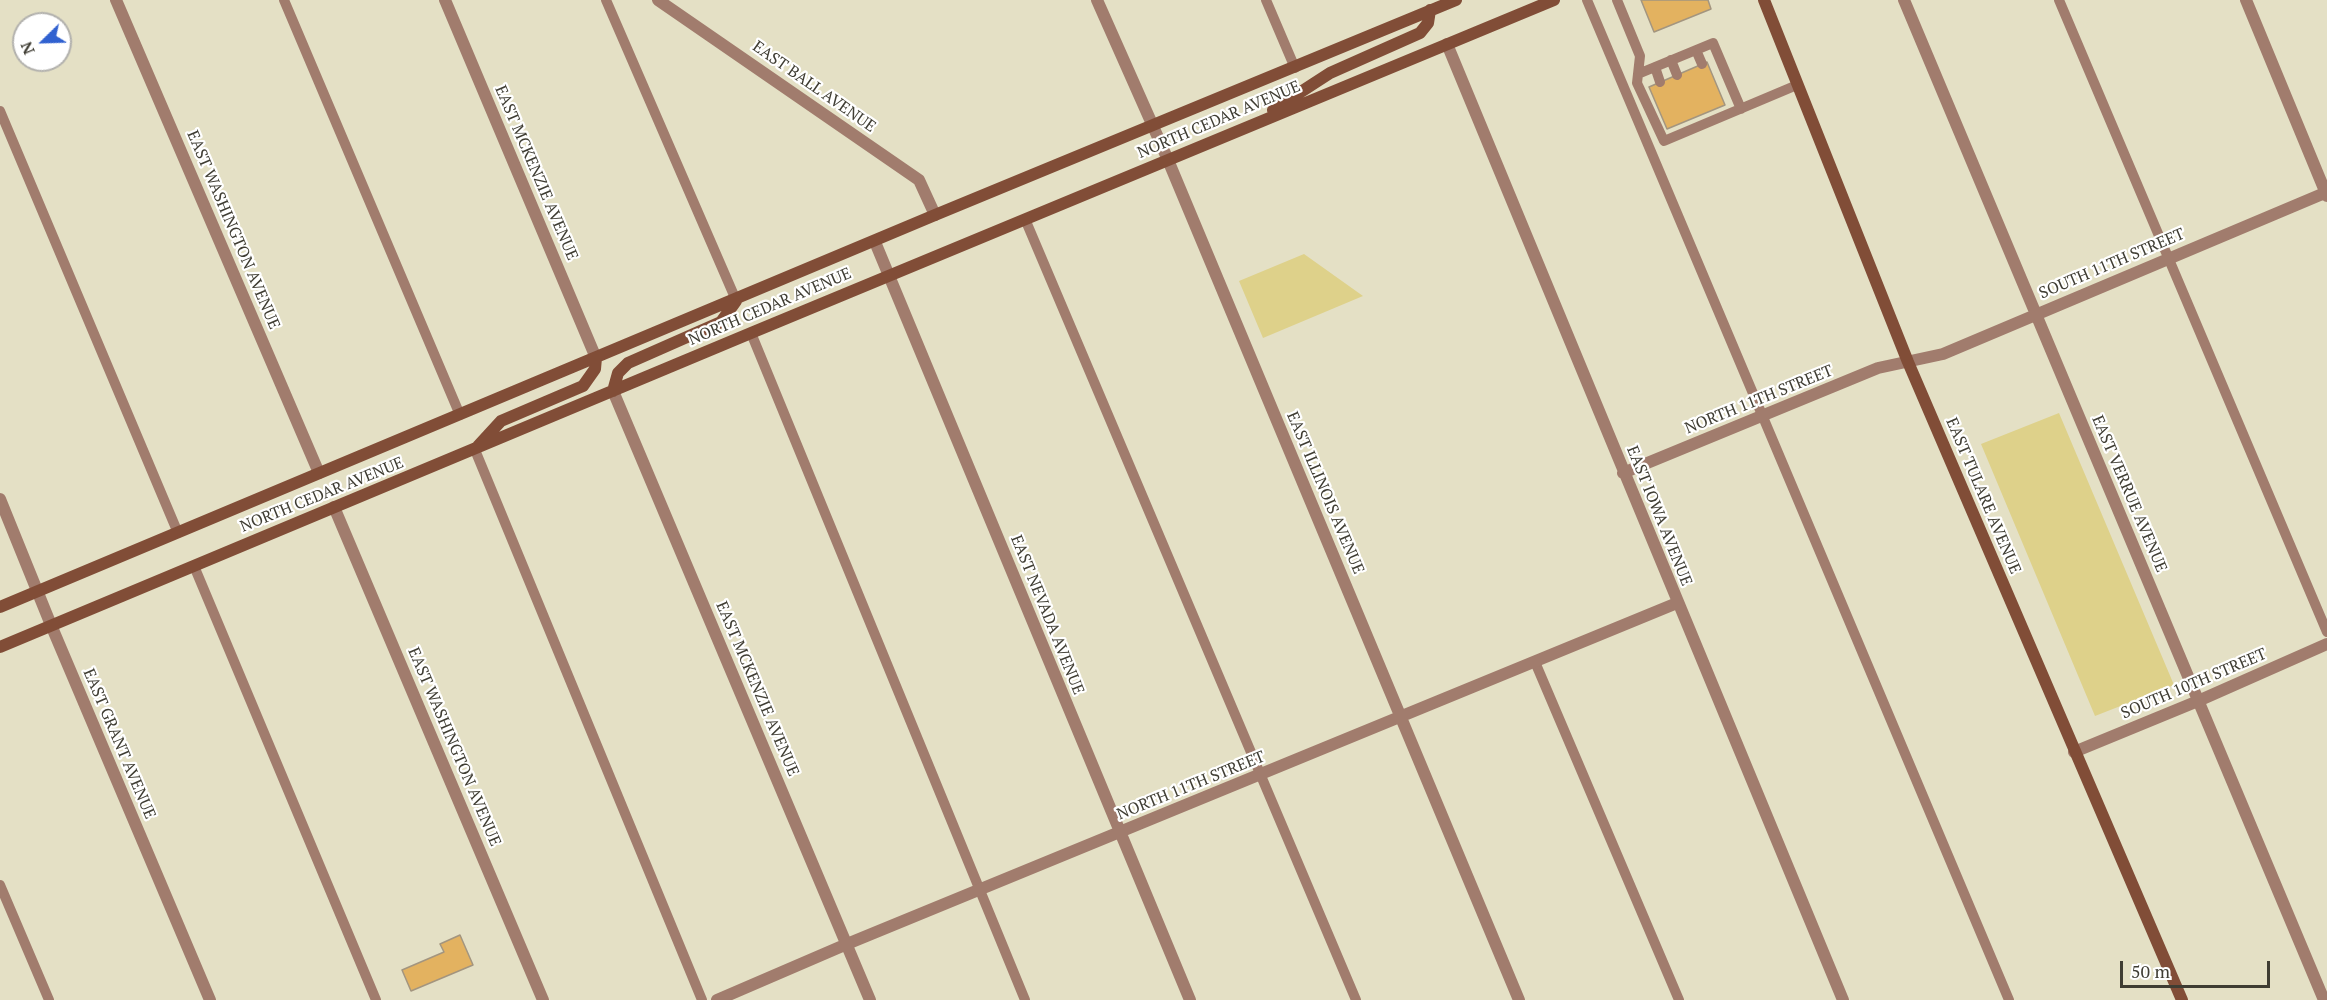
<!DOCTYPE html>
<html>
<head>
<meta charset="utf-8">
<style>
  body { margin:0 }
  #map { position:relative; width:2327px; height:1000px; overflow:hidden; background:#e4e0c5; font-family:"PT Serif",serif }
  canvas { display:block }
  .north { position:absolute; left:12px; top:12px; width:60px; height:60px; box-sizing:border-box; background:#fff; border:2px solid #b2b1ad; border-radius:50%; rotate:247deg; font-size:16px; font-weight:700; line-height:24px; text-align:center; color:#3f3d33 }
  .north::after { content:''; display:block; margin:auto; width:21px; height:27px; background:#3061d0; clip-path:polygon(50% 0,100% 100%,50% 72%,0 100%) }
  .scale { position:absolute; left:2120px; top:961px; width:150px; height:27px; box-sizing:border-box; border:3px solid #3f3d33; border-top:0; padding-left:8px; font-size:18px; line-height:21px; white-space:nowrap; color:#3f3d33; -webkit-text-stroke:4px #fff; paint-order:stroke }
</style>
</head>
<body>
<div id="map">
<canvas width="2327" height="1000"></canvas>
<div class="north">N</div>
<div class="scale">50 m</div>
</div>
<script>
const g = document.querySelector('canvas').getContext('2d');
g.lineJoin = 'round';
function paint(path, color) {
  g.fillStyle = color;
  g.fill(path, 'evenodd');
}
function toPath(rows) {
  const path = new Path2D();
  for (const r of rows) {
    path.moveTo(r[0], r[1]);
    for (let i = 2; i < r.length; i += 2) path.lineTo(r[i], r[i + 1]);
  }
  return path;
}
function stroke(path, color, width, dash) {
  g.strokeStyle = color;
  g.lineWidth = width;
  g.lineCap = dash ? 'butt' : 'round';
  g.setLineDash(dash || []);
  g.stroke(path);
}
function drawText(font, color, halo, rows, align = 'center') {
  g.font = font + ' "PT Serif",serif';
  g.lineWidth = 4.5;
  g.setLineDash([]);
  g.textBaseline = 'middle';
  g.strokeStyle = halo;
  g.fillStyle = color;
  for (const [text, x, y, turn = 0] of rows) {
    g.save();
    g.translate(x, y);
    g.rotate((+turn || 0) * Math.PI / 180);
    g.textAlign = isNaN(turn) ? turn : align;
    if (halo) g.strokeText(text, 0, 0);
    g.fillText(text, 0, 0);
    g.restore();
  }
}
paint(toPath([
  [1304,254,1363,296,1263,338,1239,281],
  [2059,413,2174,685,2095,716,1981,444]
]), '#ded18a');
const building = toPath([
  [1641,0,1708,0,1711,9,1654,32,1641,0],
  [1707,62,1725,105,1667,129,1649,87,1707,62],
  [460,935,473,965,411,991,402,970,444,952,440,944,460,935]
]);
paint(building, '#e3b260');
stroke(building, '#a3957f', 1.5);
stroke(toPath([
  [284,0,460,415],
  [606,0,736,300],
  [1266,0,1295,68],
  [1587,0,2009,1000],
  [1617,0,1640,56,1637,83,1664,141,1797,85],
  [2059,0,2327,632],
  [1696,50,1702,64],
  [1671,60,1677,75],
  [1655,67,1660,82],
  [1638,74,1713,43,1741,109],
  [0,111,178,533],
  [1025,219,1356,1000],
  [751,333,1025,1000],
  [475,450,702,1000],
  [194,566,376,1000],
  [1535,662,1679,1000],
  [0,885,49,1000]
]), '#a17c6d', 10);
stroke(toPath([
  [116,0,319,473],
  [445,0,596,358],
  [658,0,919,180,935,215],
  [1097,0,1168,160,1519,1000],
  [1904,0,2324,1000],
  [2246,0,2327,196],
  [1447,44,1843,1000],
  [875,242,1190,1000],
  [613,391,870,1000],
  [1623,473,1878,368,1943,354,2327,192],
  [0,499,51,625,210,1000],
  [334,507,543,1000],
  [2074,752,2198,701,2327,644],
  [717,1000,847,944,1677,603]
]), '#a17c6d', 12);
stroke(toPath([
  [1764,0,1908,362,2182,1000],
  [1273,110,1330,73,1420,33,1428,23,1430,10],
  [613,391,618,373,628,363,721,322,736,301],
  [478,446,501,421,583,386,595,369,596,358],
  [0,607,935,215,1456,0],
  [0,647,751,333,1554,0]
]), '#814d37', 12);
drawText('16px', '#3f3d33', '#fff', [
  ["EAST BALL AVENUE",814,87,35],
  ["NORTH CEDAR AVENUE",1219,120,-23],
  ["EAST MCKENZIE AVENUE",536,173,67],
  ["EAST WASHINGTON AVENUE",233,230,67],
  ["SOUTH 11TH STREET",2112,264,-23],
  ["NORTH CEDAR AVENUE",770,307,-23],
  ["NORTH 11TH STREET",1759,400,-22],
  ["EAST ILLINOIS AVENUE",1325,493,67],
  ["EAST VERRUE AVENUE",2129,494,67],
  ["NORTH CEDAR AVENUE",322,495,-22],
  ["EAST TULARE AVENUE",1983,496,67],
  ["EAST IOWA AVENUE",1659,516,68],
  ["EAST NEVADA AVENUE",1047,615,68],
  ["SOUTH 10TH STREET",2194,684,-23],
  ["EAST MCKENZIE AVENUE",757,689,67],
  ["EAST GRANT AVENUE",119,744,67],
  ["EAST WASHINGTON AVENUE",454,747,67],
  ["NORTH 11TH STREET",1191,786,-22]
]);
</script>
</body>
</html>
